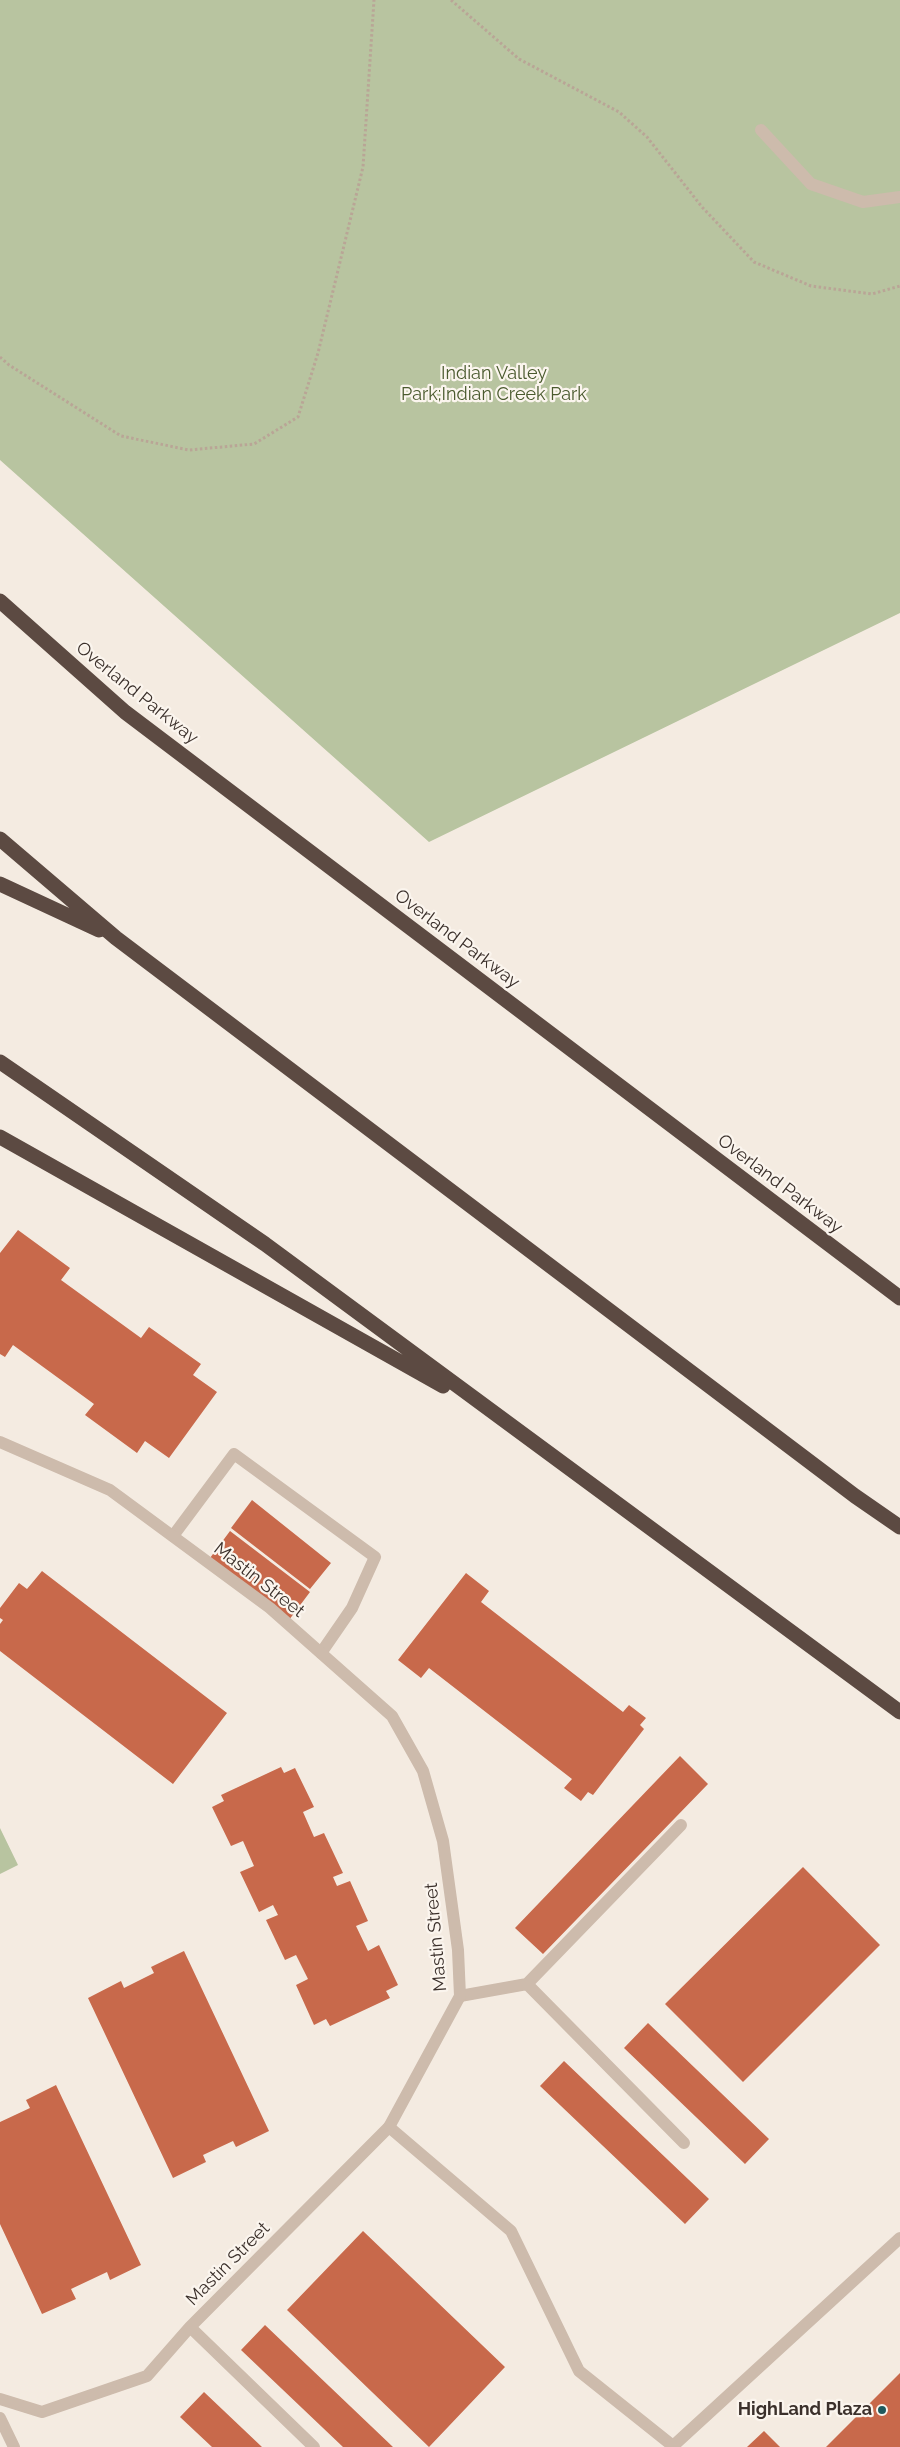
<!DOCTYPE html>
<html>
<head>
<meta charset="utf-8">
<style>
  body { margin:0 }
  canvas { display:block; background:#f4ebe1 }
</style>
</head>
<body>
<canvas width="900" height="2447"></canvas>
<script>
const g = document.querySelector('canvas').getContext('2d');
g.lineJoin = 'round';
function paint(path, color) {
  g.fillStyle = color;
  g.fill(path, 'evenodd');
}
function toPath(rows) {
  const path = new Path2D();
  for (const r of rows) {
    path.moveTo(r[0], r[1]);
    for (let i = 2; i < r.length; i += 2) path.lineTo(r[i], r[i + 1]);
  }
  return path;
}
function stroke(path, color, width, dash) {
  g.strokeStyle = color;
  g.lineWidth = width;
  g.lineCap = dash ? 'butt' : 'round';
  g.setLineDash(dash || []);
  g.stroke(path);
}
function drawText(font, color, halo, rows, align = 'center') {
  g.font = font + ' Raleway,sans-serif';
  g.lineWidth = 4.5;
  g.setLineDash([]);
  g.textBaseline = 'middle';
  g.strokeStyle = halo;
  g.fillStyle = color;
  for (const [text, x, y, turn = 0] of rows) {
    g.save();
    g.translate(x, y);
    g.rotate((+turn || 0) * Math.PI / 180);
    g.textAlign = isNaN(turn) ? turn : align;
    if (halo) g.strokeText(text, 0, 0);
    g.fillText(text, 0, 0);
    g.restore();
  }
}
paint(toPath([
  [0,0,900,0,900,613,429,842,0,460],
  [0,1828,18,1865,0,1874]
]), '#b8c4a0');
paint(toPath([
  [18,1230,70,1268,61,1280,141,1338,149,1327,201,1364,193,1375,217,1392,169,1458,145,1441,137,1453,85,1415,94,1404,13,1345,5,1357,0,1354,0,1253],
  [252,1500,331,1563,310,1589,231,1528],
  [230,1531,310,1592,289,1620,210,1558],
  [42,1571,227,1713,173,1784,0,1651,0,1624,3,1620,0,1618,0,1608,19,1583,27,1589],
  [466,1573,489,1591,481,1602,623,1712,629,1705,646,1718,640,1725,644,1729,593,1795,588,1792,581,1801,564,1788,572,1779,429,1668,421,1678,398,1660],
  [680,1756,708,1784,543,1954,515,1928],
  [281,1767,284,1773,295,1768,314,1807,303,1812,314,1837,324,1833,343,1873,333,1877,337,1886,350,1881,368,1921,356,1926,368,1951,379,1945,398,1985,386,1991,390,1998,330,2026,326,2019,314,2025,296,1985,308,1979,296,1955,285,1960,266,1920,278,1915,273,1905,259,1912,240,1872,254,1866,243,1841,231,1846,212,1807,224,1801,221,1795],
  [803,1867,880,1945,743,2082,665,2004],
  [184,1951,269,2131,236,2147,233,2141,203,2155,206,2162,173,2178,88,1998,121,1981,124,1988,154,1973,151,1967],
  [648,2023,769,2139,745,2164,624,2048],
  [564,2061,709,2199,685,2224,540,2086],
  [56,2085,141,2265,110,2280,107,2272,71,2289,76,2299,42,2314,0,2224,0,2122,30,2108,26,2100],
  [363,2231,505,2367,429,2447,287,2310],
  [265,2325,393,2447,343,2447,241,2350],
  [900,2373,900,2447,826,2447],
  [204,2392,262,2447,212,2447,180,2417],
  [764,2431,780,2447,747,2447]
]), '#c8694b');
stroke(toPath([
  [451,0,519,59,619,112,647,137,702,207,754,262,811,286,872,294,900,286],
  [0,357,9,365,121,436,189,450,254,444,298,417,318,353,363,167,374,0]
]), '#b9a596', 3, [2.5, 2.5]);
stroke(toPath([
  [761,130,811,184,863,202,900,197],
  [173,1536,234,1454,375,1557,352,1608,321,1653],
  [527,1984,684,2143],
  [460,1996,527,1984,681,1825],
  [389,2127,511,2231,579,2371,673,2446],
  [672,2447,900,2238]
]), '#cdbbac', 12);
stroke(toPath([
  [0,1442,110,1490,270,1608,392,1716,423,1771,443,1841,458,1950,460,1996,389,2127,190,2327,147,2376,42,2412,0,2399],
  [190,2327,314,2447],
  [0,2418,14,2447]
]), '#cdbbac', 12);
stroke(toPath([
  [0,601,125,712,900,1298],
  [0,839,116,938,855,1496,900,1527],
  [0,884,99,930],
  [0,1062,265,1244,900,1712],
  [0,1137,443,1386]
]), '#5c4a42', 15);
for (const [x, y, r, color] of [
  [882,2410,5,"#1f5a5e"]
]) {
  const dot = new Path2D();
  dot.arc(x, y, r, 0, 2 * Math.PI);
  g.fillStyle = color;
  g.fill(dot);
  stroke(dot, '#fbf5ee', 2);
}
drawText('18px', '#4a5a2e', '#fbf5ee', [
  ["Indian Valley",494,374],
  ["Park;Indian Creek Park",494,395]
]);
drawText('18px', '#3b302b', '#fbf5ee', [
  ["Overland Parkway",137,693,39],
  ["Overland Parkway",457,939,37],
  ["Overland Parkway",780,1184,37],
  ["Mastin Street",259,1580,38],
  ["Mastin Street",436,1937,-95],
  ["Mastin Street",228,2264,-45]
]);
drawText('bold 18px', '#3b302b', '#fbf5ee', [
  ["HighLand Plaza",872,2410]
], 'right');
</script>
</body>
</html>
